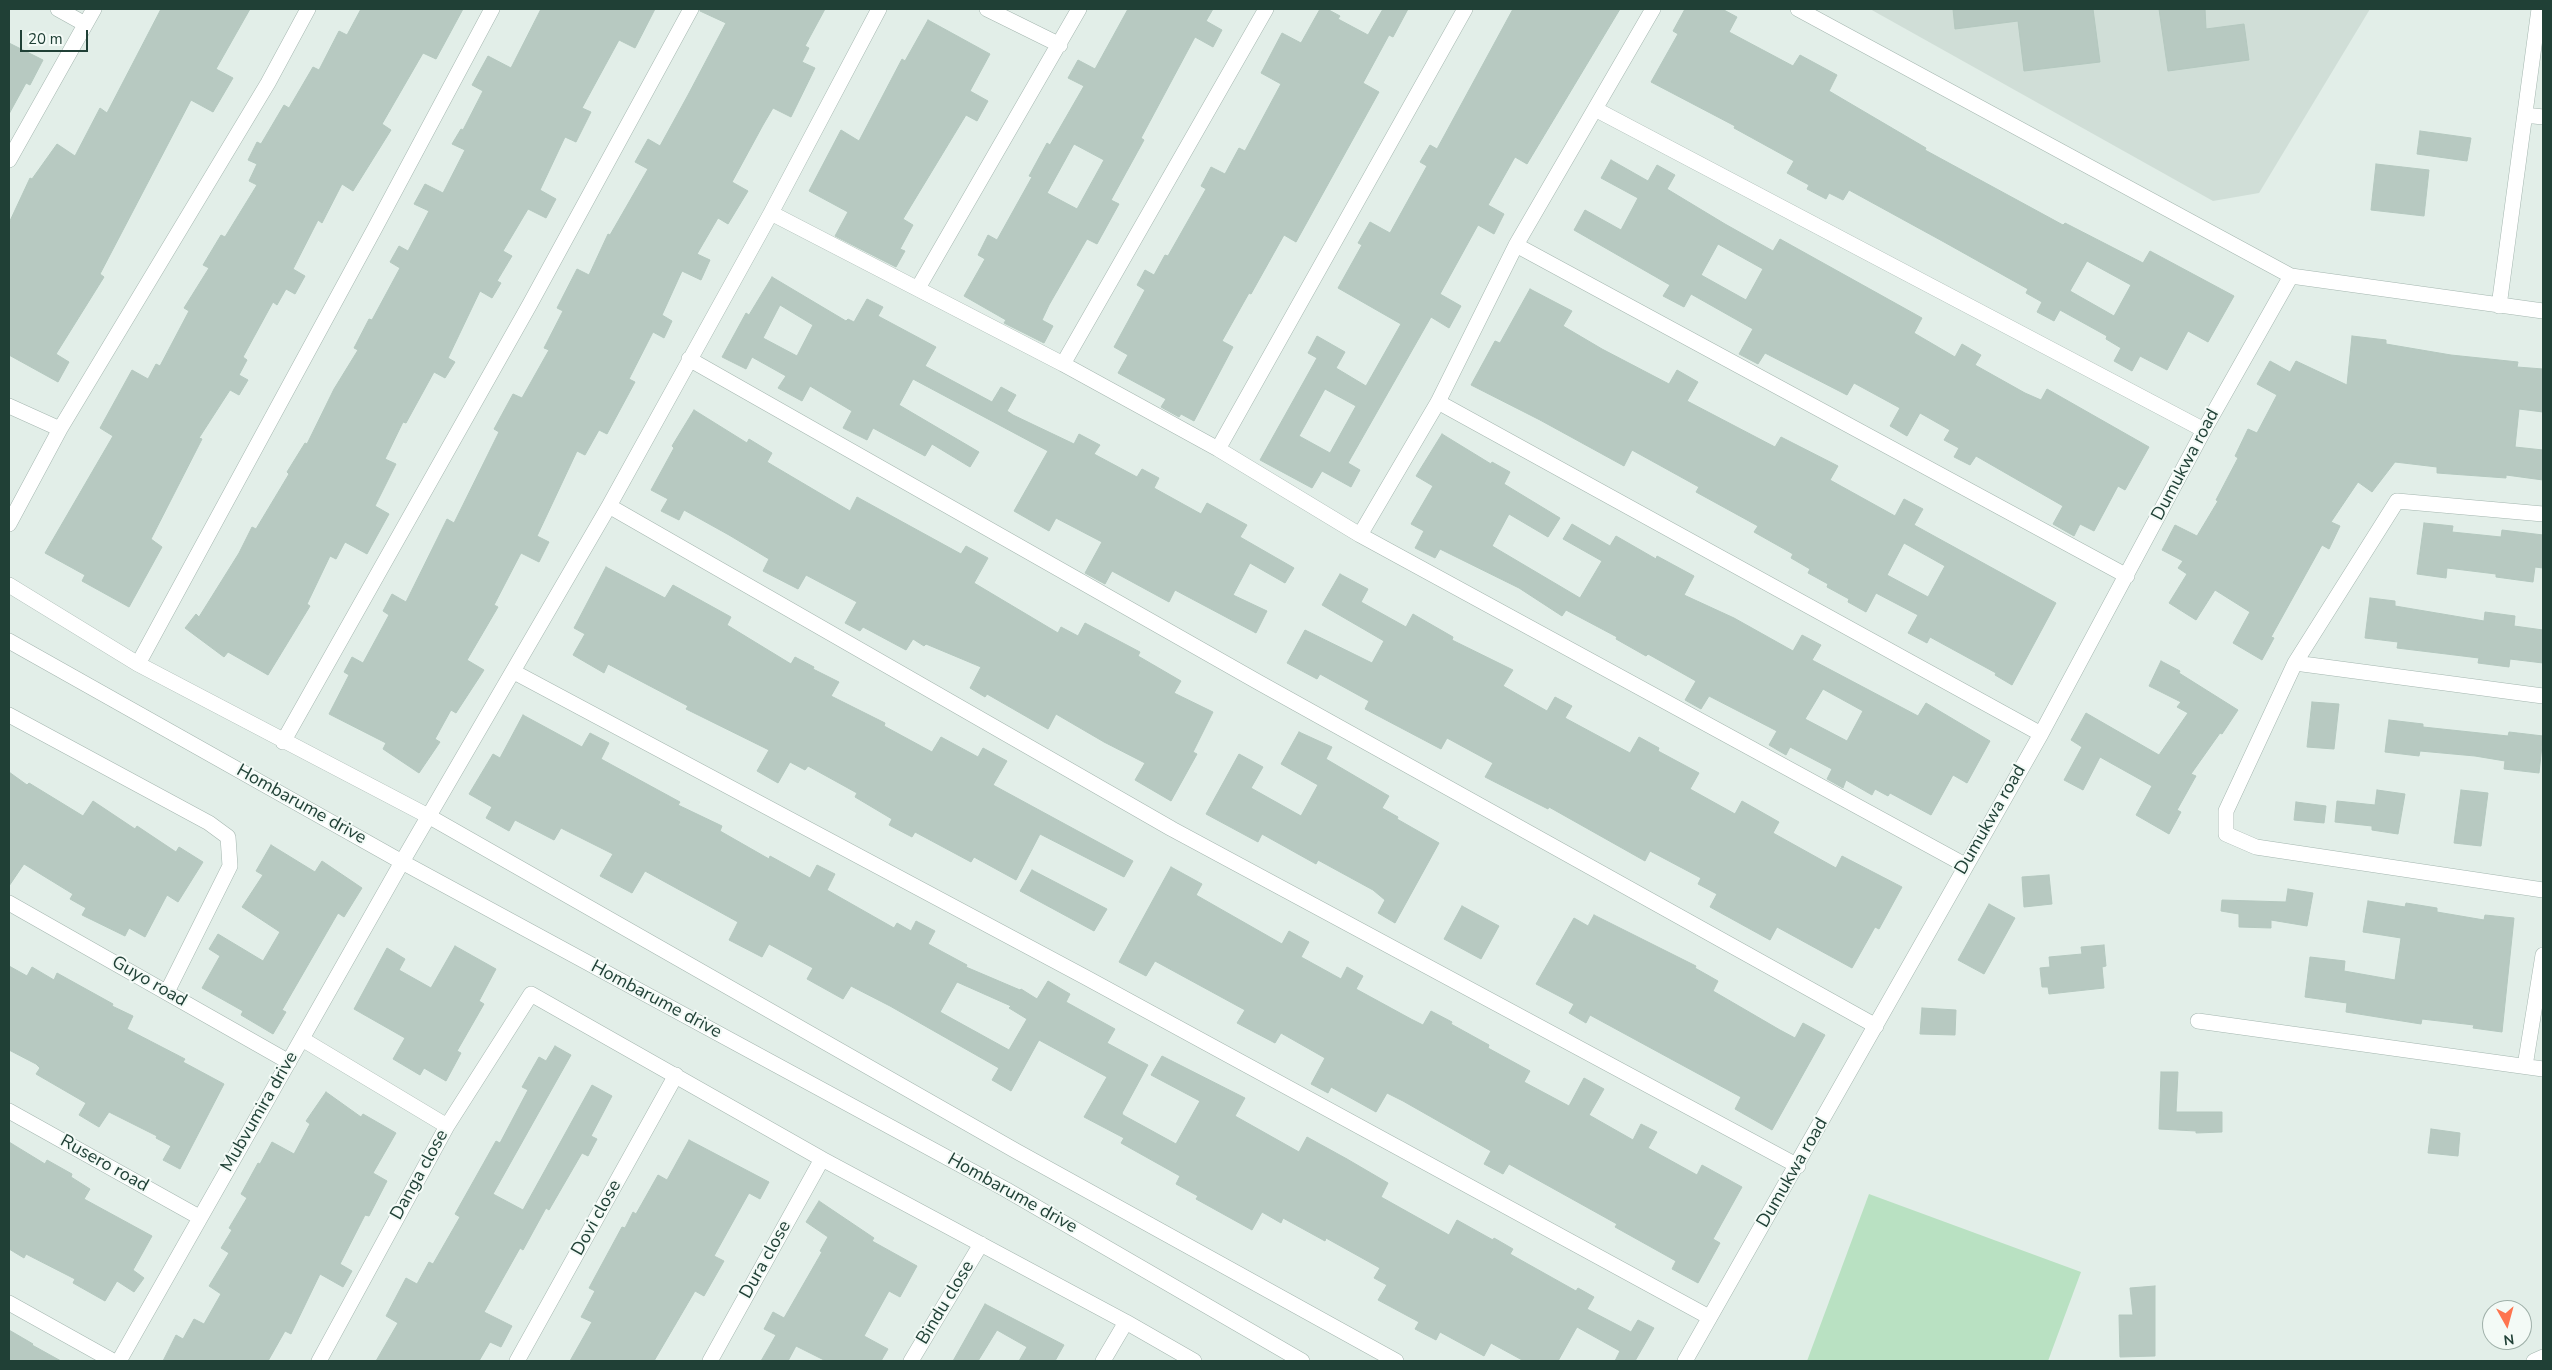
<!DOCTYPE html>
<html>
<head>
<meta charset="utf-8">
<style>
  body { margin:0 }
  #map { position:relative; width:2552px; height:1370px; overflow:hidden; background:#e2eee8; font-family:"Nunito Sans",sans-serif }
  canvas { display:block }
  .frame { position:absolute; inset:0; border:10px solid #204036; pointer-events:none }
  .north { position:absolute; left:2482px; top:1300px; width:50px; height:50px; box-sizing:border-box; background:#f3faf6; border:1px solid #9fb0a9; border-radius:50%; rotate:173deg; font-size:14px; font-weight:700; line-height:20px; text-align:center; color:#204036 }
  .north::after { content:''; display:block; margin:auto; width:18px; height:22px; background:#fe744f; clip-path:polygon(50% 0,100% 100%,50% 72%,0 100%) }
  .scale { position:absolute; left:20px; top:30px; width:68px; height:22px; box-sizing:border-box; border:2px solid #204036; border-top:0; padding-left:6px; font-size:15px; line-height:18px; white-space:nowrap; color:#204036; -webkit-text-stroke:4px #f3faf6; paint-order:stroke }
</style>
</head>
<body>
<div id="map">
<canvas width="2552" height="1370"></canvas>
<div class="frame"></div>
<div class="north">N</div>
<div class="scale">20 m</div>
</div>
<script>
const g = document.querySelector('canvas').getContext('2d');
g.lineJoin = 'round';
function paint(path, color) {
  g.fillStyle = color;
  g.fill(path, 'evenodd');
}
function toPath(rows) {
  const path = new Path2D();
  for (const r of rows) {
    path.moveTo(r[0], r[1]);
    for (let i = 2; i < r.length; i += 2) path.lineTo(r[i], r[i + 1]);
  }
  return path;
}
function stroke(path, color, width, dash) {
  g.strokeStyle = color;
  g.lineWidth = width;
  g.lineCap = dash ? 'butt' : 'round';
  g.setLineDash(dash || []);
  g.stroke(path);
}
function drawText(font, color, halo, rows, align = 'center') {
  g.font = font + ' "Nunito Sans",sans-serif';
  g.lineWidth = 4;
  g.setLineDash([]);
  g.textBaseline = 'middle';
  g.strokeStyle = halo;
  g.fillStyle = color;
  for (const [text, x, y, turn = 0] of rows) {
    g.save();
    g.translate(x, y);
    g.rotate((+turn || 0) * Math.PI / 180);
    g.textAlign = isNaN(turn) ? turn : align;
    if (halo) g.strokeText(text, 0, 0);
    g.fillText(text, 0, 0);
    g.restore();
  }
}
paint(toPath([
  [1870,9,2370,9,2259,193,2213,201]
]), '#d0ded7');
paint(toPath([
  [1869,1194,2081,1272,2048,1361,1807,1361]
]), '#b9e1c2');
const building = toPath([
  [161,9,250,9,216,69,233,78,213,112,191,100,100,274,104,277,56,354,69,362,58,382,9,355,9,223,30,178,32,179,57,144,75,156,100,108,107,113,161,9],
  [361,9,463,9,436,59,423,53,382,124,391,130,353,191,342,184,322,223,318,220,293,269,305,276,295,294,286,289,277,305,273,302,243,357,247,360,239,375,248,380,239,395,230,390,199,438,202,439,151,539,162,547,129,607,82,581,85,575,45,553,113,436,100,428,132,370,148,379,156,364,160,366,189,311,184,308,209,268,203,265,221,235,225,237,257,185,249,181,257,164,248,160,257,142,261,144,284,105,289,108,313,67,319,70,339,31,347,35,361,9],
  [541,9,655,9,635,48,619,40,582,108,591,112,576,142,565,137,540,190,556,199,546,218,528,209,503,251,512,256,497,281,501,283,492,298,480,291,448,358,455,362,445,378,434,372,406,423,403,422,385,459,396,464,375,506,389,514,367,554,345,542,336,559,330,556,307,604,310,606,268,675,228,652,224,657,185,628,196,614,199,617,239,553,252,527,256,529,289,474,287,472,305,443,307,444,334,389,358,350,354,348,369,319,372,320,400,268,390,262,399,246,408,251,429,211,414,204,425,184,443,193,465,150,452,144,461,129,463,130,483,91,472,85,488,56,511,68,541,9],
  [700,9,825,9,805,46,809,48,802,62,815,68,791,117,773,108,763,125,732,182,748,191,728,224,718,218,697,254,710,260,701,280,682,271,662,315,672,321,664,338,653,332,629,379,635,382,607,434,599,430,585,455,577,451,537,536,549,542,539,562,521,553,494,605,498,607,467,660,484,670,456,713,451,710,435,739,440,742,419,773,383,749,386,743,329,714,349,675,344,672,352,657,363,663,389,615,383,611,392,594,406,602,447,519,454,523,499,432,494,429,513,394,522,398,549,350,544,348,563,311,557,308,577,269,589,275,608,234,610,235,648,169,635,162,648,139,660,146,688,95,726,23,700,11,700,9],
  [1128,9,1213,9,1206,21,1222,30,1213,47,1195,37,1141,138,1144,140,1111,200,1119,204,1097,244,1087,239,1049,305,1042,320,1053,326,1044,343,1004,323,1006,320,964,296,985,259,978,255,988,235,997,240,1032,177,1029,176,1047,143,1050,145,1084,86,1068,78,1078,60,1095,69,1128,9],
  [1074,144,1104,160,1077,209,1047,193,1074,144],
  [1320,9,1327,9,1340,16,1338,19,1368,35,1383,9,1408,9,1393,37,1389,35,1363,83,1379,92,1296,242,1284,235,1251,294,1249,293,1222,341,1233,347,1194,421,1181,414,1179,417,1161,407,1166,399,1118,373,1128,355,1114,347,1145,290,1137,285,1145,270,1154,275,1165,255,1168,256,1206,189,1201,186,1211,167,1225,174,1239,148,1245,151,1281,84,1261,73,1282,33,1301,43,1320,9],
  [1513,9,1620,9,1527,164,1515,157,1488,205,1504,214,1494,234,1478,225,1440,294,1461,306,1449,328,1431,317,1348,463,1360,470,1351,487,1322,471,1312,488,1260,460,1317,358,1308,353,1317,336,1345,352,1336,368,1366,386,1401,324,1338,288,1362,245,1358,243,1370,222,1390,233,1427,166,1420,162,1430,145,1437,149,1513,9],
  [1325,389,1356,406,1330,453,1299,436,1325,389],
  [1685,9,1722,9,1737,17,1729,32,1793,66,1800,55,1837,75,1829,91,1926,148,1925,150,2063,225,2065,223,2143,263,2150,251,2234,296,2208,342,2188,331,2167,370,2140,356,2132,371,2114,361,2121,348,2106,339,2107,336,2060,310,2054,321,2037,312,2042,302,2026,293,2028,289,1944,242,1849,190,1843,200,1829,193,1826,199,1807,189,1809,185,1787,173,1794,161,1734,128,1735,126,1651,82,1678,34,1673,31,1685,9],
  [2087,261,2131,285,2114,316,2070,291,2087,261],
  [1953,9,2093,9,2100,62,2024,71,2018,21,1955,29,1953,9],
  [2159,9,2205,9,2206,29,2244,24,2249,60,2168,71,2159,9],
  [928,20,990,54,970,91,988,101,977,121,966,115,903,219,913,225,900,249,905,251,896,267,835,236,848,212,809,191,841,130,859,141,902,59,905,61,928,20],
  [9,43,43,60,30,85,26,83,9,114,9,43],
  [2420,131,2471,138,2467,161,2417,154,2420,131],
  [1611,160,1648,181,1657,165,1675,175,1667,189,1725,224,1773,251,1780,239,1922,318,1914,333,1955,357,1962,344,1981,355,1975,365,2025,393,2041,400,2047,389,2149,447,2125,490,2118,486,2094,531,2080,524,2074,536,2053,524,2063,506,1976,456,1970,465,1954,457,1959,448,1944,440,1950,430,1920,413,1907,436,1890,426,1900,408,1854,383,1847,395,1765,353,1758,364,1739,354,1753,329,1691,294,1684,307,1663,296,1670,285,1574,230,1585,210,1621,230,1638,198,1601,178,1611,160],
  [1718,244,1763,269,1746,300,1701,275,1718,244],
  [2376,164,2429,170,2424,216,2371,210,2376,164],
  [772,277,846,321,848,319,854,322,867,299,883,307,878,316,936,347,925,366,992,402,1001,387,1016,395,1007,411,1013,415,1074,444,1079,434,1100,445,1094,454,1137,477,1142,469,1159,478,1154,488,1201,514,1207,503,1247,525,1240,537,1294,568,1285,583,1250,563,1233,595,1267,611,1256,633,1175,590,1169,602,1112,571,1105,584,1085,573,1102,542,1056,518,1049,531,1014,511,1048,451,913,379,899,405,979,452,970,467,932,444,925,456,873,428,867,440,843,428,852,411,810,386,802,401,778,388,786,376,752,357,746,369,722,357,746,313,749,315,772,277],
  [780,305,813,325,797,356,763,338,780,305],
  [1530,289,1572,311,1563,326,1602,349,1669,384,1677,370,1698,382,1687,401,1775,447,1781,437,1838,466,1830,480,1895,516,1904,499,1923,509,1914,525,2056,603,2012,685,1995,675,1996,673,1930,637,1927,643,1908,633,1918,615,1876,593,1866,612,1848,602,1849,599,1827,587,1828,584,1808,573,1810,569,1791,558,1793,554,1754,532,1758,526,1696,492,1699,487,1632,450,1624,466,1540,420,1471,385,1495,341,1500,343,1530,289],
  [1904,543,1945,566,1928,597,1887,575,1904,543],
  [2352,336,2386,340,2386,344,2451,355,2518,362,2517,367,2543,369,2543,412,2519,409,2515,447,2543,450,2543,480,2506,475,2506,478,2437,473,2437,467,2395,462,2372,492,2358,482,2331,522,2340,526,2329,549,2322,545,2271,637,2274,638,2262,660,2233,643,2250,612,2215,590,2196,620,2169,603,2187,574,2178,568,2183,561,2162,550,2175,525,2197,536,2218,501,2216,500,2238,458,2235,456,2248,429,2257,433,2277,395,2257,384,2270,361,2290,372,2296,361,2347,385,2352,336],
  [694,410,747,443,749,439,772,453,767,462,850,511,857,497,961,554,966,546,988,558,974,583,1058,633,1061,627,1078,636,1085,623,1140,652,1138,656,1181,681,1174,693,1213,712,1193,752,1197,754,1171,801,1135,780,1145,763,1104,742,1056,714,1048,729,987,694,985,697,970,688,981,667,926,644,924,646,913,639,906,650,863,627,860,631,845,623,857,602,806,575,798,589,763,571,769,559,729,535,684,510,679,520,661,511,668,499,651,490,674,448,672,446,694,410],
  [1442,434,1491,464,1492,462,1510,472,1504,484,1560,518,1548,537,1509,514,1492,546,1580,598,1602,561,1563,539,1572,524,1610,546,1616,536,1656,559,1657,556,1694,576,1684,595,1734,618,1793,651,1802,635,1821,645,1812,660,1918,716,1926,703,1990,741,1967,783,1953,775,1931,815,1890,793,1888,796,1875,789,1872,795,1846,780,1843,788,1827,779,1832,769,1790,747,1786,755,1769,745,1777,731,1709,696,1701,709,1685,700,1696,681,1648,654,1646,656,1616,639,1617,637,1566,610,1562,616,1519,588,1440,549,1435,558,1415,548,1424,531,1411,524,1433,486,1416,476,1442,434],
  [1823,689,1863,711,1847,741,1805,719,1823,689],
  [2424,523,2453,526,2452,532,2501,537,2502,530,2543,535,2543,568,2535,567,2533,582,2496,577,2496,574,2447,568,2446,578,2417,574,2424,523],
  [606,567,665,598,673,585,731,617,727,625,791,664,795,657,814,667,813,669,839,682,831,696,885,723,884,726,932,752,941,737,978,757,983,748,1007,761,993,785,1133,861,1124,877,1040,834,1016,880,974,857,971,862,915,832,912,837,889,825,892,819,855,797,857,793,808,766,805,770,790,762,778,783,757,771,769,750,686,709,688,706,608,664,604,673,573,655,585,634,574,628,606,567],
  [1340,574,1368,589,1361,602,1406,627,1413,614,1453,637,1452,640,1513,670,1503,686,1547,711,1555,697,1572,706,1565,718,1630,753,1639,737,1659,748,1658,751,1699,773,1690,789,1735,814,1742,801,1779,822,1773,833,1836,868,1842,856,1902,887,1879,929,1875,927,1852,968,1777,927,1770,940,1710,907,1717,894,1698,884,1701,878,1650,851,1645,861,1549,807,1548,809,1485,777,1493,763,1447,738,1441,749,1365,709,1369,701,1320,674,1317,679,1287,663,1305,630,1372,663,1384,641,1322,605,1340,574],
  [2370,598,2395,601,2395,606,2484,621,2485,612,2515,616,2514,626,2543,630,2543,663,2510,659,2509,667,2478,663,2479,658,2397,648,2398,642,2365,638,2370,598],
  [2161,661,2180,671,2179,673,2238,710,2222,734,2220,733,2191,774,2196,776,2177,810,2181,812,2169,834,2136,815,2152,786,2100,757,2083,790,2064,780,2082,747,2071,740,2086,713,2159,755,2188,713,2177,707,2181,702,2149,686,2161,661],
  [2312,702,2339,704,2334,749,2307,747,2312,702],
  [523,715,582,747,590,733,609,743,601,759,680,802,678,805,722,826,720,831,769,859,770,856,810,878,817,865,835,874,827,890,894,928,897,923,911,931,916,921,935,931,928,944,967,965,966,967,1020,990,1021,989,1037,999,1048,981,1070,994,1066,1002,1115,1029,1107,1043,1148,1065,1122,1113,1123,1115,1176,1144,1200,1101,1151,1075,1162,1056,1245,1098,1235,1116,1299,1152,1307,1137,1347,1159,1388,1183,1381,1197,1449,1235,1457,1220,1493,1240,1494,1238,1513,1249,1510,1254,1576,1291,1578,1288,1594,1297,1587,1309,1631,1332,1638,1320,1654,1328,1635,1361,1615,1361,1620,1351,1577,1327,1558,1361,1524,1361,1491,1343,1484,1356,1440,1332,1436,1340,1415,1329,1419,1322,1378,1300,1387,1285,1374,1278,1380,1268,1326,1238,1325,1241,1283,1218,1281,1223,1262,1212,1252,1230,1196,1199,1198,1196,1176,1184,1180,1176,1121,1143,1124,1138,1084,1117,1107,1077,1039,1040,1011,1091,992,1080,999,1068,890,1006,851,986,843,999,807,979,813,968,769,944,762,957,729,940,738,922,645,871,632,893,600,876,613,854,561,828,554,840,515,820,509,831,486,818,492,807,469,794,493,754,500,758,523,715],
  [957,982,1011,1006,1009,1008,1027,1019,1009,1050,940,1012,957,982],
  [2389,720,2423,724,2423,727,2508,736,2509,732,2543,736,2539,773,2504,769,2505,761,2475,756,2420,751,2419,756,2385,752,2389,720],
  [1299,732,1332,747,1326,759,1389,796,1382,808,1398,817,1397,819,1439,843,1395,923,1378,913,1385,900,1373,890,1318,860,1316,864,1262,834,1258,842,1206,814,1239,754,1263,767,1251,788,1301,816,1318,785,1281,764,1299,732],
  [9,772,27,785,29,783,83,816,93,801,135,829,137,826,176,852,179,847,203,862,178,902,167,895,145,937,129,928,125,936,82,915,86,908,70,899,73,894,24,864,9,886,9,772],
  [2377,790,2405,794,2398,834,2372,830,2372,826,2335,822,2337,801,2375,805,2377,790],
  [2461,790,2488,793,2481,846,2454,843,2461,790],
  [2296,802,2326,806,2324,823,2294,820,2296,802],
  [271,845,315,872,322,861,362,888,344,917,338,913,282,1010,286,1012,273,1034,241,1015,243,1011,202,988,220,956,209,949,218,934,263,961,280,932,242,907,263,875,256,871,271,845],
  [1171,867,1202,884,1196,895,1282,944,1289,931,1309,942,1301,957,1341,979,1347,967,1363,976,1356,989,1411,1019,1423,1025,1431,1011,1452,1022,1451,1024,1489,1045,1488,1048,1530,1071,1524,1082,1569,1106,1584,1078,1604,1089,1589,1115,1633,1140,1641,1124,1657,1132,1648,1148,1697,1175,1702,1165,1742,1187,1713,1239,1720,1243,1698,1283,1672,1269,1676,1261,1615,1227,1617,1224,1509,1164,1503,1174,1484,1164,1491,1151,1403,1101,1387,1093,1376,1112,1331,1087,1328,1093,1311,1084,1325,1058,1281,1033,1275,1043,1237,1023,1245,1010,1155,961,1146,976,1119,962,1171,867],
  [1032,870,1107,909,1094,931,1020,891,1032,870],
  [2049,875,2052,904,2024,907,2022,877,2049,875],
  [2288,889,2313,893,2307,926,2271,920,2271,928,2239,927,2239,914,2221,911,2222,900,2286,902,2288,889],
  [2368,901,2405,907,2406,903,2437,908,2437,912,2484,920,2485,915,2514,918,2502,1032,2473,1028,2474,1025,2422,1019,2421,1024,2346,1012,2347,1003,2305,997,2310,957,2345,961,2344,971,2395,980,2401,938,2363,932,2368,901],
  [1989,904,2015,918,1984,974,1958,960,1989,904],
  [1462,906,1499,926,1481,959,1444,939,1462,906],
  [1594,915,1696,966,1695,968,1718,981,1713,991,1780,1030,1795,1038,1803,1023,1825,1035,1772,1130,1735,1109,1741,1097,1590,1015,1586,1023,1569,1013,1574,1004,1536,984,1574,918,1588,926,1594,915],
  [2104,945,2106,966,2102,967,2104,988,2049,994,2048,987,2042,987,2040,968,2050,967,2049,957,2082,954,2081,947,2104,945],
  [455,946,496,969,479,1001,484,1004,457,1051,461,1053,446,1081,424,1068,420,1075,393,1059,405,1038,354,1009,387,948,405,959,399,970,431,988,455,946],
  [9,966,27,976,32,967,54,980,57,973,113,1004,112,1006,133,1016,127,1029,185,1059,183,1062,224,1084,180,1169,163,1160,171,1146,156,1138,157,1136,109,1112,99,1127,79,1115,86,1103,36,1074,40,1068,36,1064,9,1050,9,966],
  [1922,1008,1956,1010,1955,1035,1920,1034,1922,1008],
  [555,1046,571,1055,493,1194,523,1210,592,1085,612,1096,591,1136,597,1139,588,1156,582,1153,549,1210,546,1208,523,1250,520,1248,484,1312,512,1326,501,1347,490,1342,479,1361,376,1361,398,1323,386,1316,406,1278,417,1284,429,1262,433,1264,460,1217,455,1214,496,1141,500,1143,528,1090,522,1087,539,1057,546,1061,555,1046],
  [2161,1072,2178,1072,2176,1112,2222,1112,2222,1132,2196,1133,2196,1131,2159,1129,2161,1072],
  [326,1092,361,1117,363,1114,396,1133,373,1173,387,1181,369,1216,365,1215,340,1264,352,1271,343,1287,320,1274,291,1334,285,1331,268,1361,163,1361,176,1335,183,1339,194,1319,204,1324,221,1294,209,1286,229,1253,221,1248,232,1230,229,1228,247,1198,241,1194,258,1163,260,1164,272,1142,294,1154,310,1124,306,1121,326,1092],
  [2431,1129,2460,1133,2458,1156,2428,1153,2431,1129],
  [689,1140,769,1182,760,1199,749,1193,714,1256,724,1261,704,1296,695,1291,654,1361,570,1361,592,1322,581,1317,595,1291,589,1288,622,1227,625,1228,633,1212,636,1214,658,1175,667,1180,689,1140],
  [9,1142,45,1164,47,1160,72,1174,71,1177,90,1189,84,1199,152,1236,133,1270,144,1278,134,1292,117,1281,105,1301,73,1283,75,1279,26,1254,24,1258,9,1249,9,1142],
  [819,1201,874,1238,872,1241,917,1266,900,1297,889,1291,864,1336,888,1349,881,1361,826,1361,796,1346,788,1361,761,1361,776,1335,764,1329,773,1312,784,1318,822,1252,820,1251,828,1237,806,1222,819,1201],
  [2155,1286,2155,1356,2120,1357,2119,1315,2133,1315,2130,1288,2155,1286],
  [985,1304,1064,1345,1055,1361,1019,1361,1027,1347,997,1330,978,1361,953,1361,985,1304],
  [9,1330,33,1344,32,1345,61,1361,9,1361,9,1330]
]);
paint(building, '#b7c9c1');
stroke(building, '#b4c8bf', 1);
const minor = toPath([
  [58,9,85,24],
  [987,9,1060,45],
  [1798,9,2291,276,2543,311],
  [1595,109,2204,430],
  [2525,115,2543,117],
  [9,160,94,9],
  [771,213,1063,364,1218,449,1360,535,1965,865],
  [1516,245,2127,576],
  [918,288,1079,9],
  [2499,306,2539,9],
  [689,359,1258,682,1876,1026],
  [1063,364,1266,9],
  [1438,402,2041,734],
  [9,406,60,429],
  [1218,449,1465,9],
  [609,506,1172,829,1798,1166],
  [2543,514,2397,501,2295,663,2226,811,2226,834,2256,847,2543,890],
  [9,524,60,429,268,83,308,9],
  [1360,535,1438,402,1516,245,1653,9],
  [9,585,138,664,430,817,1016,1151,1396,1361],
  [9,641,402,862,1005,1189,1302,1361],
  [2295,663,2543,696],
  [138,664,375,228,492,9],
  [514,672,1085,977,1709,1317],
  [9,715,209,823,228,837,230,866,167,992],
  [283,742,530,304,691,9],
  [9,903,289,1062],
  [2198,1021,2543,1069],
  [302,1039,447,1126],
  [2525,1066,2543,955],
  [9,1111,199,1217],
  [9,1303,113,1361],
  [119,1361,402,862,609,506,771,213,879,9],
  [319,1361,447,1126,531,994,822,1159,1126,1322,1194,1361],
  [517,1361,676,1075],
  [710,1361,822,1159],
  [911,1361,981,1244],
  [1103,1361,1126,1322],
  [1685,1361,2041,734,2204,430,2291,276],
  [2534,1361,2543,1357]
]);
stroke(minor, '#a4b6af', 16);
stroke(minor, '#fff', 15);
drawText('18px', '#204036', '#f3faf6', [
  ["Dumukwa road",2186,465,-62],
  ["Hombarume drive",301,805,29],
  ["Dumukwa road",1991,820,-60],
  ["Guyo road",149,982,30],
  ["Hombarume drive",656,1000,28],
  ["Mubvumira drive",260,1112,-60],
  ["Rusero road",104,1164,29],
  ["Dumukwa road",1793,1173,-60],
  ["Danga close",420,1175,-61],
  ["Hombarume drive",1012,1194,29],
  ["Dovi close",597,1218,-61],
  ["Dura close",766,1260,-61],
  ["Bindu close",946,1303,-59]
]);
</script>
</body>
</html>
